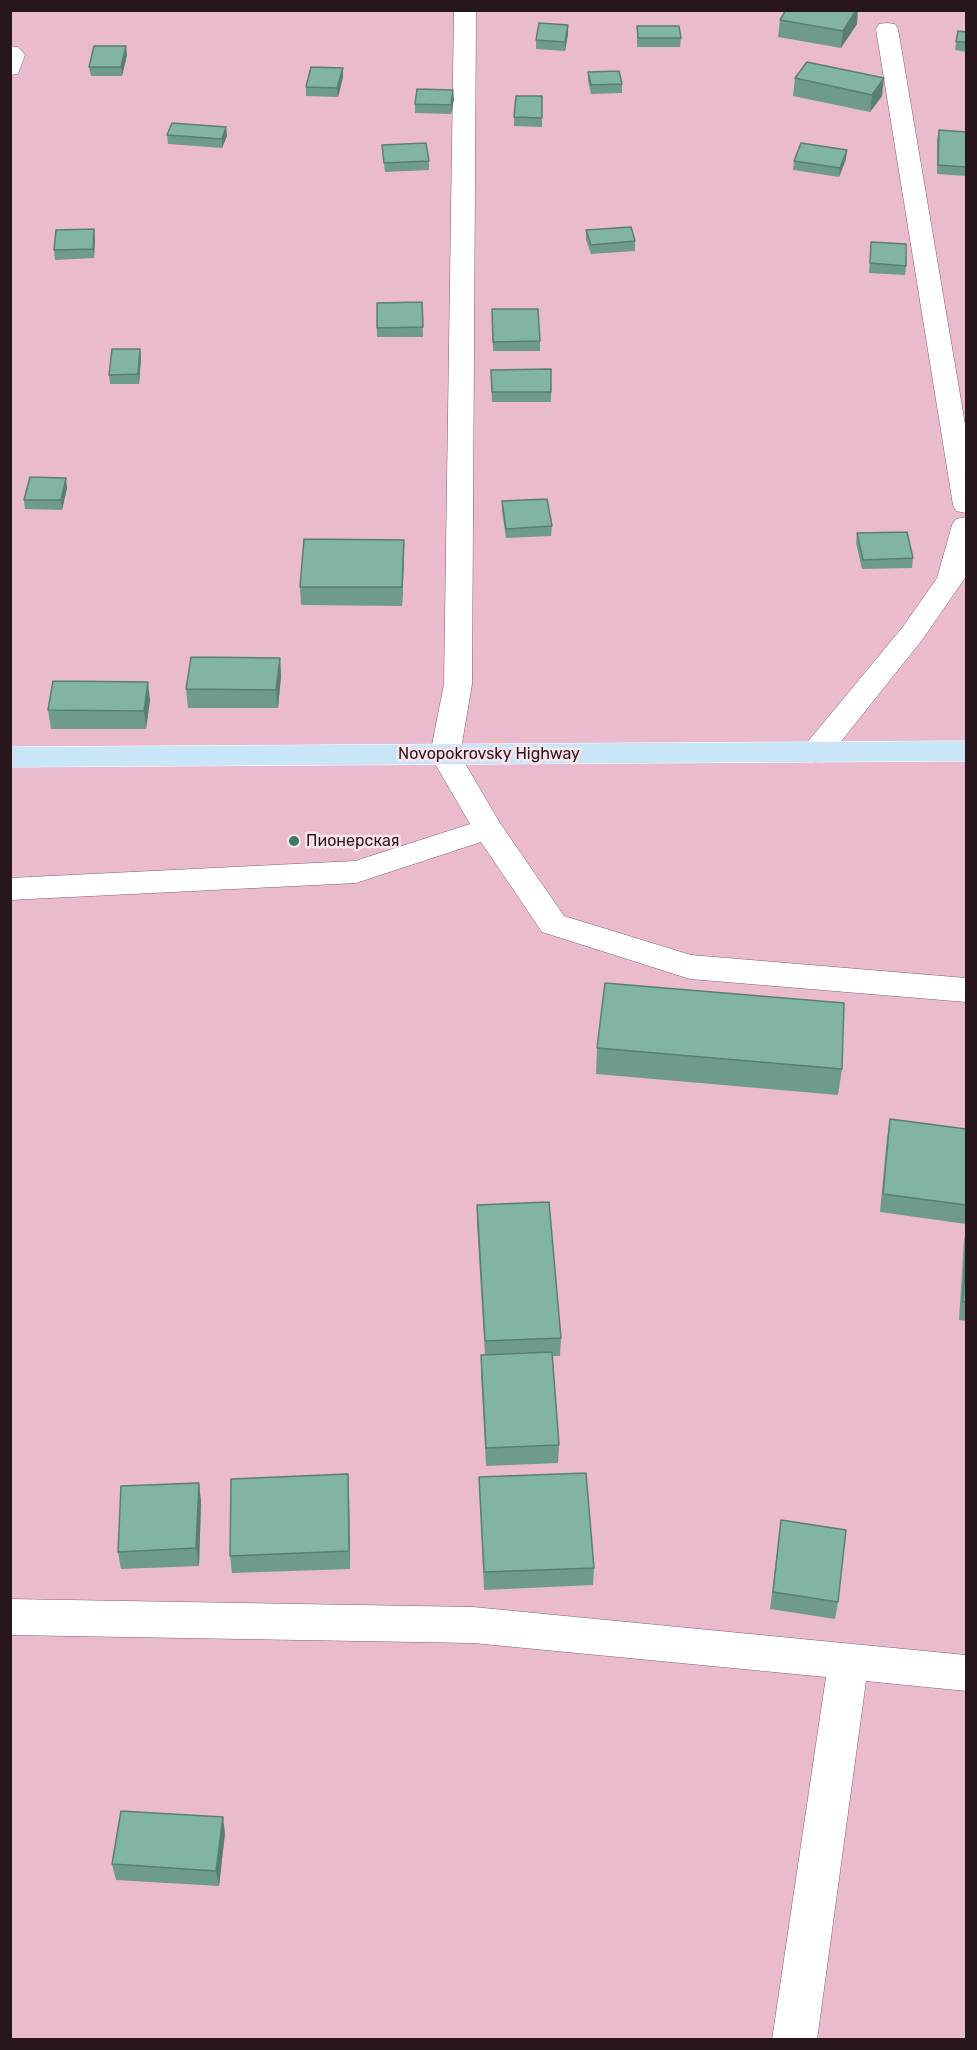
<!DOCTYPE html>
<html>
<head>
<meta charset="utf-8">
<style>
  body { margin:0 }
  #map { position:relative; width:977px; height:2050px; overflow:hidden; background:#eabbcd; font-family:Rubik,sans-serif }
  canvas { display:block }
  .frame { position:absolute; inset:0; border:12px solid #27171d; pointer-events:none }
</style>
</head>
<body>
<div id="map">
<canvas width="977" height="2050"></canvas>
<div class="frame"></div>
</div>
<script>
const g = document.querySelector('canvas').getContext('2d');
g.lineJoin = 'round';
function toPath(rows) {
  const path = new Path2D();
  for (const r of rows) {
    path.moveTo(r[0], r[1]);
    for (let i = 2; i < r.length; i += 2) path.lineTo(r[i], r[i + 1]);
  }
  return path;
}
function stroke(path, color, width, dash) {
  g.strokeStyle = color;
  g.lineWidth = width;
  g.lineCap = dash ? 'butt' : 'round';
  g.setLineDash(dash || []);
  g.stroke(path);
}
function paint(path, color) {
  g.fillStyle = color;
  g.fill(path, 'evenodd');
}
function drawText(font, color, halo, rows, align = 'center') {
  g.font = font + ' Rubik,sans-serif';
  g.lineWidth = 5;
  g.setLineDash([]);
  g.textBaseline = 'middle';
  g.strokeStyle = halo;
  g.fillStyle = color;
  for (const [text, x, y, turn = 0] of rows) {
    g.save();
    g.translate(x, y);
    g.rotate((+turn || 0) * Math.PI / 180);
    g.textAlign = isNaN(turn) ? turn : align;
    if (halo) g.strokeText(text, 0, 0);
    g.fillText(text, 0, 0);
    g.restore();
  }
}
const minor = toPath([
  [454,10,476,10,472,684,460,755,500,823,564,916,691,955,966,978,966,1002,690,979,542,932,481,842,356,883,10,900,10,878,355,861,470,824,430,755,444,684,454,10],
  [887,23,895,24,898,29,966,430,966,513,956,511,953,505,876,29,879,24,887,23],
  [10,46,18,47,25,55,18,74,10,75,10,46],
  [966,517,965,578,922,640,827,759,816,762,805,759,801,752,805,745,902,628,937,578,952,525,956,519,966,517],
  [10,1599,473,1607,966,1655,966,1691,866,1681,817,2040,772,2040,826,1677,473,1643,10,1635,10,1599]
]);
const major = toPath([
  [966,741,966,761,10,767,10,747,966,741]
]);
stroke(minor, '#855c6c', 1);
stroke(major, '#fff', 1);
paint(minor, '#fff');
paint(major, '#c8e6f8');
paint(toPath([
  [780,20,857,24,841,48,778,37],
  [637,26,681,38,680,47,637,47],
  [958,31,966,32,966,52,955,50],
  [568,34,565,51,536,49,536,40],
  [127,55,122,76,91,76,89,67],
  [343,68,343,77,338,97,306,96,306,87],
  [588,72,622,84,622,93,591,94,588,81],
  [795,78,882,96,870,112,793,96],
  [542,96,542,127,514,126,514,117],
  [454,99,451,114,415,113,415,104],
  [226,127,227,136,222,148,168,144,167,135],
  [939,130,966,132,966,176,937,174,937,139],
  [382,145,429,161,429,170,385,172],
  [846,159,839,177,793,170,794,161],
  [586,230,635,241,635,251,591,254,586,240],
  [95,238,94,258,55,260,54,250],
  [871,242,906,266,905,275,869,273],
  [422,302,423,337,377,337,377,303],
  [492,309,540,341,540,351,493,351],
  [140,349,141,358,139,384,110,384,109,375],
  [551,369,551,402,492,402,491,370],
  [67,488,62,510,25,509,24,500],
  [502,501,552,526,551,536,506,538,502,511],
  [857,533,913,558,912,568,862,569,856,543],
  [404,540,404,558,402,606,301,605,300,587],
  [280,658,281,676,278,708,188,708,186,689],
  [150,700,146,729,51,729,48,710],
  [597,1048,842,1069,838,1095,596,1074],
  [890,1119,966,1129,966,1224,880,1212,887,1137],
  [477,1205,561,1338,560,1356,552,1356,559,1445,558,1463,486,1466,481,1373,481,1355,485,1355,477,1223],
  [966,1231,966,1321,959,1320,964,1240],
  [479,1477,594,1568,593,1585,484,1590],
  [349,1492,350,1569,232,1573,230,1556],
  [201,1501,199,1566,121,1569,118,1552],
  [781,1520,838,1602,835,1619,770,1609],
  [225,1833,219,1886,116,1880,112,1864]
]), '#6f9b8e');
paint(toPath([
  [856,10,858,10,857,24,841,48,843,31],
  [568,25,568,34,565,51,565,42],
  [126,46,127,55,122,76,121,67],
  [343,68,343,77,338,97,337,88],
  [884,78,882,96,870,112,872,95],
  [453,90,454,99,451,114,451,105],
  [226,127,227,136,222,148,222,139],
  [847,150,846,159,839,177,840,168],
  [94,229,95,238,94,258,93,249],
  [140,349,141,358,139,384,138,374],
  [66,478,67,488,62,510,61,500],
  [404,540,404,558,402,606,402,587],
  [280,658,281,676,278,708,276,690],
  [148,682,150,700,146,729,144,711],
  [348,1474,349,1492,350,1569,349,1551],
  [199,1483,201,1501,199,1566,196,1548],
  [223,1817,225,1833,219,1886,216,1871]
]), '#5a7e74');
const building = toPath([
  [786,10,856,10,843,31,780,20,786,10],
  [539,23,568,25,565,42,536,40,539,23],
  [637,26,679,26,681,38,638,38,637,26],
  [958,31,966,32,966,42,956,42,958,31],
  [94,46,126,46,121,67,89,67,94,46],
  [807,62,884,78,872,95,795,78,807,62],
  [311,67,343,68,337,88,306,87,311,67],
  [619,71,622,84,591,85,588,72,619,71],
  [417,89,453,90,451,105,415,104,417,89],
  [516,96,542,96,542,118,514,117,516,96],
  [172,123,226,127,222,139,167,135,172,123],
  [939,130,966,132,966,167,938,165,939,130],
  [426,143,429,161,384,163,382,145,426,143],
  [801,143,847,150,840,168,794,161,801,143],
  [631,227,635,241,591,245,586,230,631,227],
  [94,229,93,249,54,250,56,230,94,229],
  [871,242,906,244,906,266,870,263,871,242],
  [422,302,423,327,377,328,377,303,422,302],
  [492,309,538,309,540,341,493,342,492,309],
  [112,349,140,349,138,374,109,375,112,349],
  [551,369,551,392,492,392,491,370,551,369],
  [30,477,66,478,61,500,24,500,30,477],
  [547,499,552,526,506,529,502,501,547,499],
  [907,532,913,558,863,560,857,533,907,532],
  [304,539,404,540,402,587,300,587,304,539],
  [191,657,280,658,276,690,186,689,191,657],
  [53,681,148,682,144,711,48,710,53,681],
  [605,983,844,1003,842,1069,597,1048,605,983],
  [890,1119,966,1129,966,1205,883,1194,890,1119],
  [549,1202,561,1338,485,1341,477,1205,549,1202],
  [966,1251,966,1302,963,1302,966,1251],
  [552,1352,559,1445,486,1448,481,1355,552,1352],
  [586,1473,594,1568,484,1572,479,1477,586,1473],
  [348,1474,349,1551,230,1556,231,1479,348,1474],
  [199,1483,196,1548,118,1552,121,1486,199,1483],
  [781,1520,846,1530,838,1602,773,1592,781,1520],
  [121,1811,223,1817,216,1871,112,1864,121,1811]
]);
paint(building, '#81b4a5');
stroke(building, '#5a7e74', 1.5);
for (const [x, y, r, color] of [
  [294,841,6,"#397968"]
]) {
  const dot = new Path2D();
  dot.arc(x, y, r, 0, 2 * Math.PI);
  g.fillStyle = color;
  g.fill(dot);
  stroke(dot, '#fce4ec', 2);
}
drawText('16px', '#27171d', '#fce4ec', [
  ["Novopokrovsky Highway",489,754]
]);
drawText('16px', '#27171d', '#fce4ec', [
  ["Пионерская",306,841]
], 'left');
</script>
</body>
</html>
